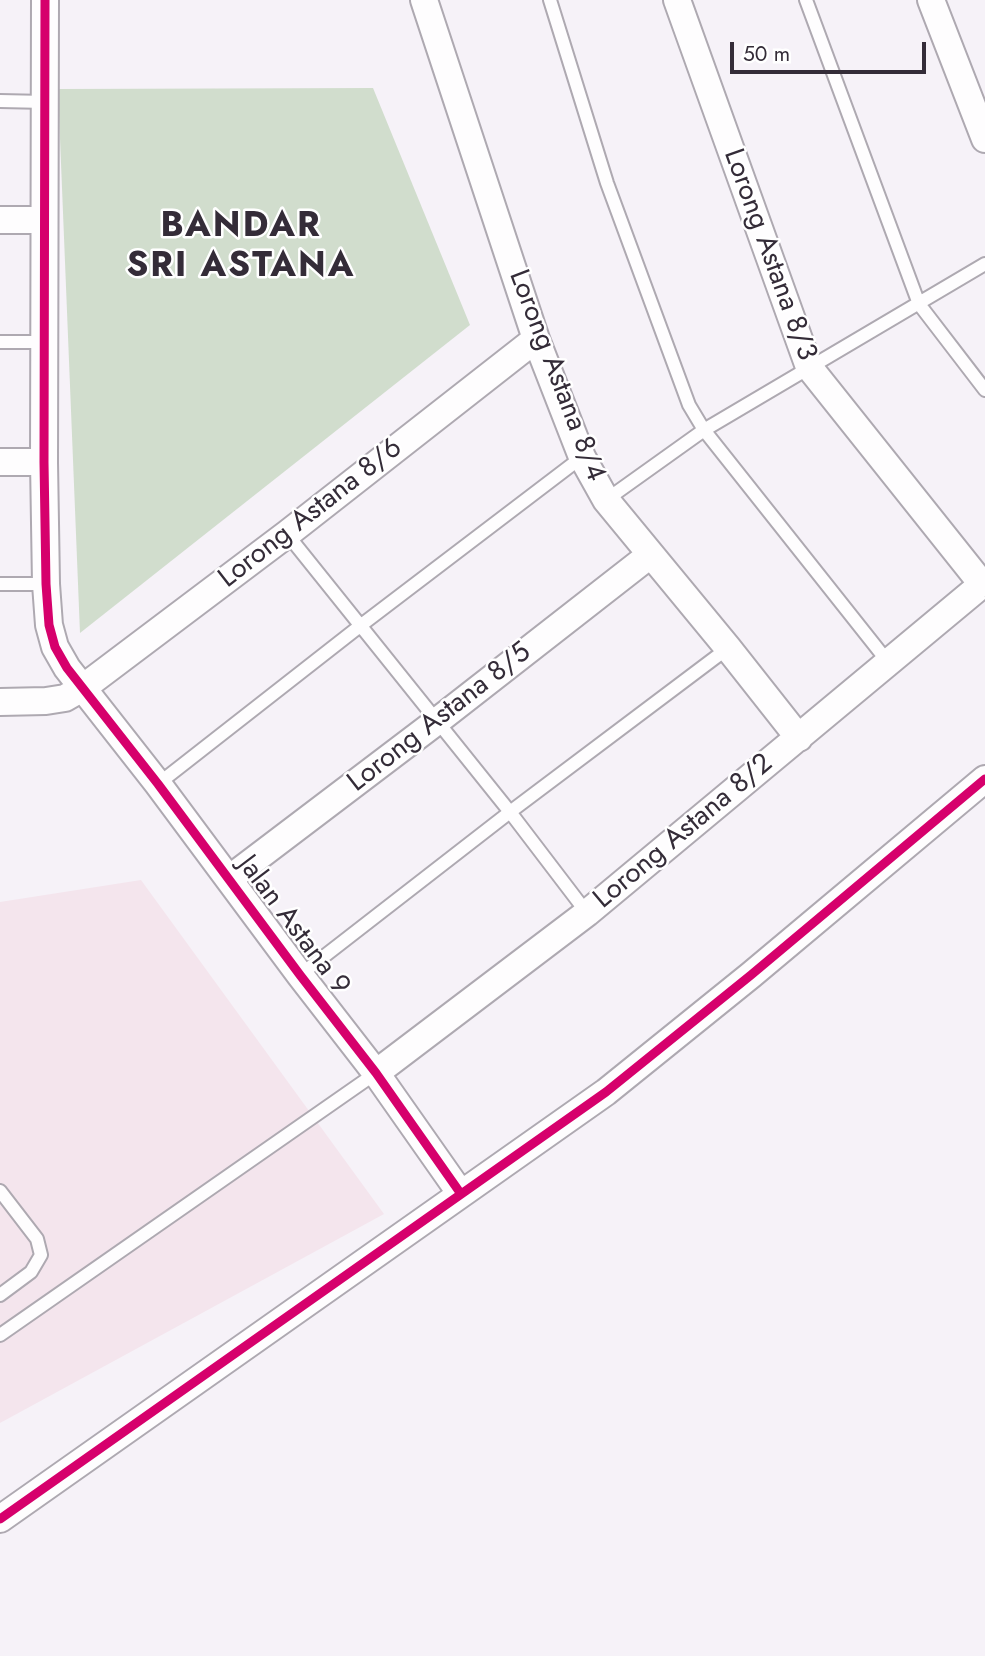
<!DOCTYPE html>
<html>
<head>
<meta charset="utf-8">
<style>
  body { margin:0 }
  #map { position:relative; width:985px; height:1656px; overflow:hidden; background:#f6f2f8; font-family:Jost,sans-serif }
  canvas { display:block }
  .scale { position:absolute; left:730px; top:42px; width:196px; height:32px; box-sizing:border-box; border:4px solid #342c38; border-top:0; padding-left:9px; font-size:21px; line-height:24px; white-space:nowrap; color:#342c38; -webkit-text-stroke:5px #fff; paint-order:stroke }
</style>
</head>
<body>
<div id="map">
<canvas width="985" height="1656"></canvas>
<div class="scale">50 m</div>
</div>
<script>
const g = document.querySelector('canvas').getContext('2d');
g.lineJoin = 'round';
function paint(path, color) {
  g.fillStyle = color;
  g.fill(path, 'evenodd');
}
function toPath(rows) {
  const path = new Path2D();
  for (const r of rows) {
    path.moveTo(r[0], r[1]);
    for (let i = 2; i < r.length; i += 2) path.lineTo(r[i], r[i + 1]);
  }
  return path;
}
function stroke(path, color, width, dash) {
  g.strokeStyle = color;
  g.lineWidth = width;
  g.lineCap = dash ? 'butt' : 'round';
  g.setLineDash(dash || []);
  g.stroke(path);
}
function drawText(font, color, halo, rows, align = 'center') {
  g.font = font + ' Jost,sans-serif';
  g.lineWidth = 5;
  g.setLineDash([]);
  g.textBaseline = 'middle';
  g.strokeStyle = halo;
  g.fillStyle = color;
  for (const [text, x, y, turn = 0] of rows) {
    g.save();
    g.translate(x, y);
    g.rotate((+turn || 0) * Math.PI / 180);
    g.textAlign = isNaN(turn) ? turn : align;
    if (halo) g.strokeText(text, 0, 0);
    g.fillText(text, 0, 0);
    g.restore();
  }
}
paint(toPath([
  [141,880,384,1214,0,1423,0,902]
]), '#f4e5ed');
paint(toPath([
  [373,88,470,325,80,633,58,89]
]), '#d1ddcd');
const lane = toPath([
  [550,0,607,183,689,405,704,430,888,662],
  [806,0,919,304,985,390],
  [0,101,46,102],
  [0,342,45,342],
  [606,500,704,430,985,264],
  [287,534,510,812,587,913],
  [0,584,46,584],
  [158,784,360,626,582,457],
  [300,975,510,812,728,648],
  [0,1191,37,1239,41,1255,31,1272,0,1295],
  [0,1335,376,1073]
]);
const street = toPath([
  [45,0,44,462,46,584,49,625,55,647,67,668,158,784,300,975,376,1073,461,1194],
  [424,0,536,339,582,457,606,500,728,648,799,738],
  [677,0,809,367,982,584],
  [931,0,985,139],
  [0,220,44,220],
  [0,462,44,462],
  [0,702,46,701,65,698,84,687,287,534,536,339],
  [229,879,436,722,650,555],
  [376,1073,587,913,985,582],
  [0,1519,606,1092,751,975,985,779]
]);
stroke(lane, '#aea9b1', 16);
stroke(street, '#aea9b1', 30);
stroke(lane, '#fefdfe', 12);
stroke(street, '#fefdfe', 26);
stroke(toPath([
  [45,0,44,462,46,584,49,625,55,647,67,668,158,784,300,975,376,1073,461,1194],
  [0,1519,606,1092,751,975,985,779]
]), '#d6006c', 9);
drawText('28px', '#342c38', '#fff', [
  ["Lorong Astana 8/3",769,255,70],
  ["Lorong Astana 8/4",556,376,69],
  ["Lorong Astana 8/6",311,514,-38],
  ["Lorong Astana 8/5",440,718,-38],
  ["Lorong Astana 8/2",684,832,-40],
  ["Jalan Astana 9",293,926,53]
]);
g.letterSpacing = '2px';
drawText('bold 35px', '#342c38', '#fff', [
  ["BANDAR",241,228],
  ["SRI ASTANA",241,268]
]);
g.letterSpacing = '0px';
</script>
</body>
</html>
